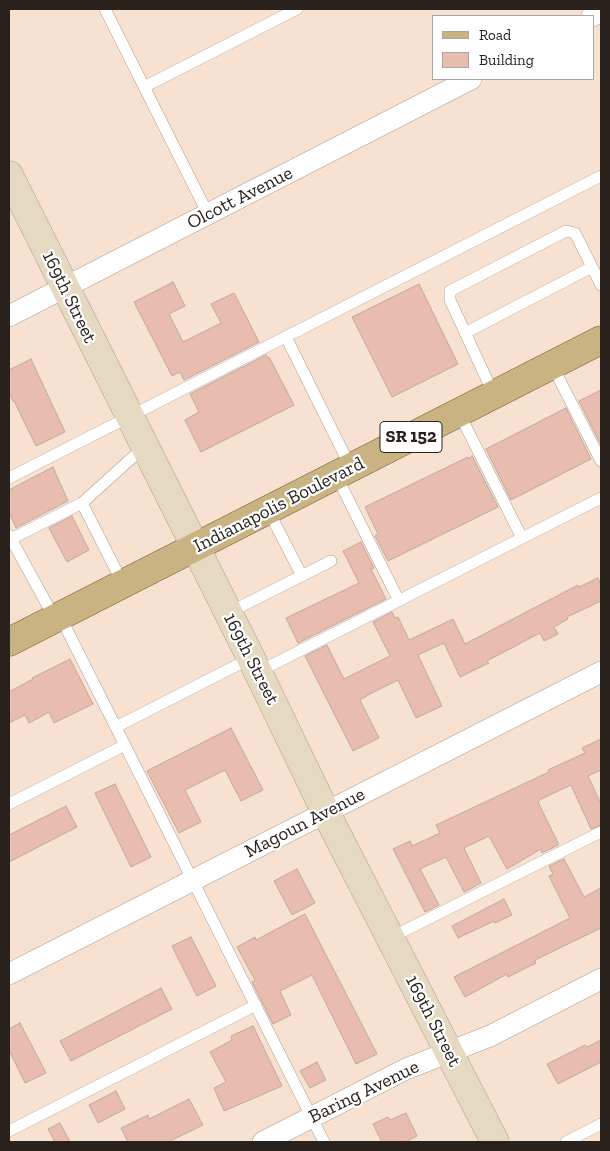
<!DOCTYPE html>
<html>
<head>
<meta charset="utf-8">
<style>
  body { margin:0 }
  #map { position:relative; width:610px; height:1151px; overflow:hidden; background:#f7e2d2; font-family:"Zilla Slab",serif }
  canvas { display:block }
  .frame { position:absolute; inset:0; border:10px solid #29221c; pointer-events:none }
  .legend { position:absolute; left:432px; top:15px; width:162px; height:65px; box-sizing:border-box; background:#fff; border:1px solid #a9a7a4; margin:0; padding:6px 9px; list-style:none; font-size:15px; color:#29221c }
  .legend li { display:flex; align-items:center; gap:10px; height:25px }
  .legend b { width:25px; border:1px solid #a9a7a4 }
</style>
</head>
<body>
<div id="map">
<canvas width="610" height="1151"></canvas>
<div class="frame"></div>
<ul class="legend">
<li><b style="height:6px;background:#cab383"></b>Road</li>
<li><b style="height:14px;background:#e8bdaf"></b>Building</li>
</ul>
</div>
<script>
const g = document.querySelector('canvas').getContext('2d');
g.lineJoin = 'round';
function paint(path, color) {
  g.fillStyle = color;
  g.fill(path, 'evenodd');
}
function toPath(rows) {
  const path = new Path2D();
  for (const r of rows) {
    path.moveTo(r[0], r[1]);
    for (let i = 2; i < r.length; i += 2) path.lineTo(r[i], r[i + 1]);
  }
  return path;
}
function stroke(path, color, width, dash) {
  g.strokeStyle = color;
  g.lineWidth = width;
  g.lineCap = dash ? 'butt' : 'round';
  g.setLineDash(dash || []);
  g.stroke(path);
}
function drawText(font, color, halo, rows, align = 'center') {
  g.font = font + ' "Zilla Slab",serif';
  g.lineWidth = 4.5;
  g.setLineDash([]);
  g.textBaseline = 'middle';
  g.strokeStyle = halo;
  g.fillStyle = color;
  for (const [text, x, y, turn = 0] of rows) {
    g.save();
    g.translate(x, y);
    g.rotate((+turn || 0) * Math.PI / 180);
    g.textAlign = isNaN(turn) ? turn : align;
    if (halo) g.strokeText(text, 0, 0);
    g.fillText(text, 0, 0);
    g.restore();
  }
}
const building = toPath([
  [173,282,185,306,169,314,183,342,221,323,211,304,234,293,259,342,184,380,180,372,172,376,134,302,173,282],
  [419,284,458,364,392,397,352,317,419,284],
  [266,355,267,358,269,357,294,405,201,452,185,420,199,412,190,394,266,355],
  [31,359,65,432,36,446,14,401,13,401,9,393,9,370,31,359],
  [601,390,601,445,579,401,601,390],
  [566,408,591,459,511,500,486,449,566,408],
  [472,456,498,507,388,561,375,536,378,534,365,507,468,457,468,459,472,456],
  [53,467,68,501,16,528,9,512,9,490,53,467],
  [72,516,89,550,67,562,49,528,72,516],
  [361,542,374,568,371,569,386,599,298,643,286,618,359,583,343,551,361,542],
  [598,578,601,586,601,601,567,617,568,619,554,627,558,634,544,641,540,633,487,661,489,663,460,677,444,643,418,655,442,706,416,718,398,680,370,694,360,700,379,738,353,751,305,656,327,645,344,679,390,656,373,622,392,612,395,618,398,617,409,640,453,619,465,644,578,585,579,587,598,578],
  [70,659,93,704,54,723,49,712,29,723,25,715,9,723,9,692,33,679,32,678,70,659],
  [231,728,263,790,241,801,225,770,185,790,201,822,179,833,147,771,231,728],
  [601,739,601,770,588,776,601,804,601,825,591,829,571,785,541,799,538,802,558,843,558,845,542,853,541,849,507,869,489,836,464,848,481,883,464,892,446,857,420,869,439,905,425,912,393,849,410,841,412,846,440,833,436,825,549,772,548,770,585,753,582,748,601,739],
  [115,784,151,857,131,867,95,793,115,784],
  [66,806,77,827,9,862,9,835,66,806],
  [564,859,584,897,601,888,601,928,535,960,536,963,508,977,507,974,465,997,454,977,570,918,549,876,553,874,549,866,564,859],
  [297,869,315,903,292,915,274,881,297,869],
  [504,899,512,915,495,923,494,921,458,938,452,926,504,899],
  [305,914,377,1054,356,1064,312,975,280,991,291,1015,273,1024,252,982,255,980,237,947,255,937,256,940,305,914],
  [191,937,216,986,197,996,172,946,191,937],
  [161,988,172,1009,71,1061,60,1041,161,988],
  [20,1023,46,1073,25,1083,9,1050,9,1029,20,1023],
  [253,1026,282,1086,224,1111,214,1088,226,1082,210,1052,232,1040,231,1036,253,1026],
  [601,1040,601,1062,558,1084,547,1064,585,1045,587,1047,601,1040],
  [317,1062,326,1080,310,1088,300,1071,317,1062],
  [116,1091,125,1109,98,1123,89,1105,116,1091],
  [189,1099,203,1125,168,1142,128,1142,121,1128,148,1115,149,1119,189,1099],
  [406,1113,417,1136,405,1142,382,1142,373,1124,388,1117,390,1120,406,1113],
  [60,1123,70,1142,55,1142,48,1129,60,1123]
]);
paint(building, '#e8bdaf');
stroke(building, '#c0a79f', 1);
const lane = toPath([
  [105,9,208,214],
  [144,87,297,9],
  [465,333,592,267],
  [286,337,351,468],
  [552,365,601,461],
  [494,395,450,300,450,291,566,231,575,233,601,285],
  [459,413,522,538],
  [336,475,399,601],
  [9,478,601,176],
  [82,503,123,584],
  [268,510,302,576],
  [9,535,55,619],
  [11,539,82,503,144,447],
  [228,613,331,561],
  [60,616,324,1142],
  [258,672,601,498],
  [116,727,251,658],
  [9,804,125,745],
  [390,938,601,832],
  [9,1131,256,1005],
  [566,1142,601,1124]
]);
const street = toPath([
  [592,16,601,12],
  [9,316,471,79],
  [9,974,601,672],
  [263,1142,406,1069,490,1036,601,979]
]);
const secondary = toPath([
  [9,175,258,672,326,813,495,1142]
]);
const primary = toPath([
  [9,642,601,340]
]);
stroke(lane, '#ae9b8c', 12);
stroke(street, '#ae9b8c', 22);
stroke(secondary, '#ae9b8c', 29);
stroke(primary, '#7b5f29', 29);
stroke(lane, '#fff', 11);
stroke(street, '#fff', 21);
stroke(secondary, '#e5d9c1', 28);
stroke(primary, '#cab383', 28);
for (const [x, y, w] of [
  [411,437,62]
]) {
  const box = new Path2D();
  box.roundRect(x - w / 2, y - 15.5, w, 31, 4);
  g.fillStyle = '#fff';
  g.fill(box);
  stroke(box, '#29221c', 1);
}
drawText('bold 18px', '#29221c', null, [
  ["SR 152",411,437]
]);
drawText('19px', '#29221c', '#fff', [
  ["Olcott Avenue",240,198,-27],
  ["169th Street",69,297,64],
  ["Indianapolis Boulevard",279,505,-27],
  ["169th Street",251,659,63],
  ["Magoun Avenue",305,823,-27],
  ["169th Street",433,1021,63],
  ["Baring Avenue",364,1092,-26]
]);
</script>
</body>
</html>
